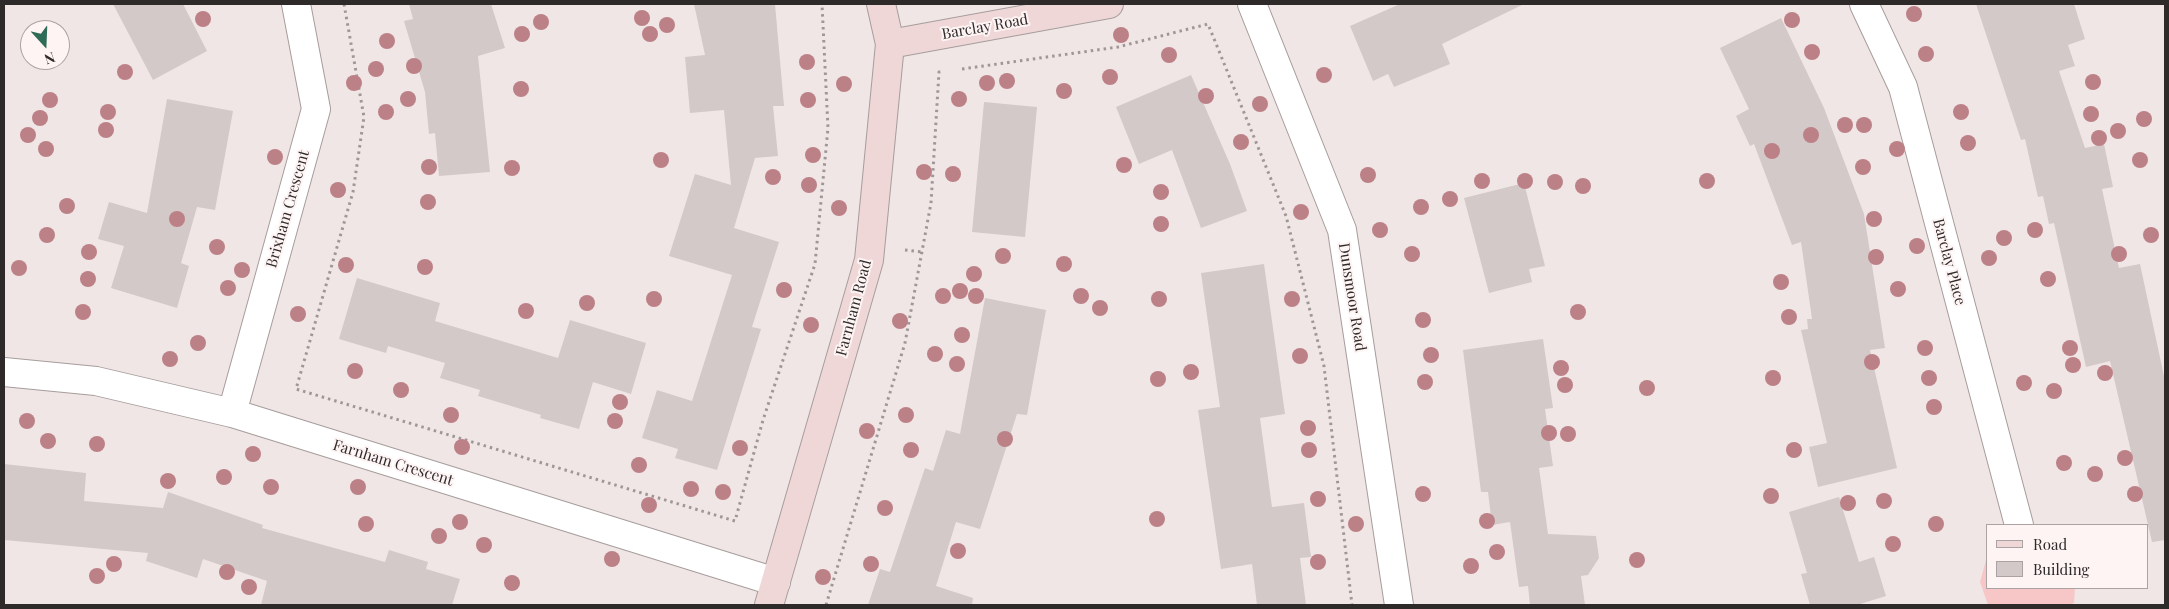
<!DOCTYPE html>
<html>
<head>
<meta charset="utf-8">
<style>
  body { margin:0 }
  #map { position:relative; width:2169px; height:609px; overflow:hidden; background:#f1e6e6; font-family:"Playfair Display",serif }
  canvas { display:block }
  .frame { position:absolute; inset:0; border:5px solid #2e2a2a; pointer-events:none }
  .legend { position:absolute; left:1986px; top:524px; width:162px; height:65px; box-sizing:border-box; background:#fef4f4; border:1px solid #aba3a3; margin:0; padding:6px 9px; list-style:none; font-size:15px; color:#2e2a2a }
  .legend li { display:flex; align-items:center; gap:10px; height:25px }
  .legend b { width:25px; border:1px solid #aba3a3 }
  .north { position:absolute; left:20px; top:20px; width:50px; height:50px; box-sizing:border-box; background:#fef4f4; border:1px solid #aba3a3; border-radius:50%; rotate:160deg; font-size:14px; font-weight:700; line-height:20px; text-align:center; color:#2e2a2a }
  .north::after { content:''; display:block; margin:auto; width:18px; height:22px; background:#2f6c57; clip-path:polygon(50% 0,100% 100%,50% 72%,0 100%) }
</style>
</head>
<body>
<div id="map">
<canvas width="2169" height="609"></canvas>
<div class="frame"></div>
<ul class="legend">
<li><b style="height:6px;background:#efd7d7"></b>Road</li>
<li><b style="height:14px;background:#d3c9c8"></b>Building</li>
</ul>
<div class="north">N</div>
</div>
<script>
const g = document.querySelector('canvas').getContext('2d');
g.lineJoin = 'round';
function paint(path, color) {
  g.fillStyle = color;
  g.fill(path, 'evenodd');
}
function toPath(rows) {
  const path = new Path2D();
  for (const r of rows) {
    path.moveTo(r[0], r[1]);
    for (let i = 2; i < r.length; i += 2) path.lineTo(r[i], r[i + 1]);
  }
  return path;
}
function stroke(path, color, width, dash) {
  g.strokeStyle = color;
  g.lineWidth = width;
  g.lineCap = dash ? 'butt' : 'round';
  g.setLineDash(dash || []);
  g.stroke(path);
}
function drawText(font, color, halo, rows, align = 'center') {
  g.font = font + ' "Playfair Display",serif';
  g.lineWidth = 4;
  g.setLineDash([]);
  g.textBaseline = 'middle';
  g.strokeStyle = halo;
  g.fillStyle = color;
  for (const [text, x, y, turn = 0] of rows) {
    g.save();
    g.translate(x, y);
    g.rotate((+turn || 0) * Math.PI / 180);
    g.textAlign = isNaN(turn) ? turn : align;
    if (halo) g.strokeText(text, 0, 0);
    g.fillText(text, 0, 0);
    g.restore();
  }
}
paint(toPath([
  [1988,553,1988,588,2075,588,2074,603,2070,605,1988,605,1980,582]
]), '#f7c7c7');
paint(toPath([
  [113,4,183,4,207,51,153,80],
  [409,4,491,4,505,48,478,56,490,172,439,176,435,133,429,134,425,92,404,21,413,19],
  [694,4,775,4,784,106,773,106,778,156,755,158,734,228,779,242,752,327,761,329,717,470,675,458,678,449,642,438,657,390,692,401,732,275,669,256,695,174,731,185,724,110,690,113,685,57,705,55],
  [1400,4,1524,4,1442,44,1450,64,1394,87,1388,74,1373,81,1350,26],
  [1976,4,2074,4,2085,39,2068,45,2075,66,2059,71,2085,148,2104,144,2113,187,2102,189,2119,268,2140,264,2165,381,2165,540,2152,542,2110,361,2086,367,2054,223,2049,224,2043,196,2038,197,2025,139,2021,140],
  [1781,18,1824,108,1864,214,1885,348,1870,350,1897,468,1818,487,1809,447,1827,443,1801,330,1808,329,1807,319,1812,319,1801,242,1792,245,1754,144,1750,146,1736,116,1749,109,1720,48],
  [1191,75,1230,164,1247,211,1201,228,1172,150,1139,164,1116,107],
  [167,99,233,111,215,210,197,207,181,263,189,266,177,308,111,288,124,246,98,239,109,202,147,213],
  [984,102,1037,107,1025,237,972,232],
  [1524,183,1545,266,1529,269,1532,282,1489,293,1464,198],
  [1264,264,1285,414,1260,418,1272,507,1304,503,1311,557,1300,558,1306,605,1257,605,1252,564,1221,569,1198,410,1220,407,1201,273],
  [357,278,440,303,435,321,558,358,570,320,646,343,631,394,593,382,579,429,540,418,541,415,478,396,480,390,440,378,445,363,388,346,386,353,339,339],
  [985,298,1046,310,1027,415,1017,414,980,529,956,522,936,586,973,598,972,605,868,605,880,569,890,572,925,468,933,471,946,430,960,434],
  [1543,339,1553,408,1545,409,1553,466,1539,468,1548,534,1596,536,1599,558,1588,575,1581,576,1585,605,1530,605,1528,586,1519,587,1510,522,1492,525,1488,492,1481,492,1463,350],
  [4,464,86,473,84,501,163,508,168,492,263,525,262,528,385,562,389,550,428,562,426,569,460,579,452,605,261,605,267,581,203,559,197,578,146,561,148,553,4,540],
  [1839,497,1859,562,1874,557,1886,596,1857,605,1810,605,1801,574,1807,573,1789,512]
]), '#d3c9c8');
const street = toPath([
  [1252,4,1342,230,1399,605],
  [1864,4,1903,87,2019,525],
  [4,372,96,381,232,413,776,582],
  [232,413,316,109,296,4]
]);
const secondary = toPath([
  [890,44,1109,4],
  [769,605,869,260,890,44,881,4]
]);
stroke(street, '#a69d9c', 30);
stroke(secondary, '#a69d9c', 30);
stroke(toPath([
  [344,4,364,117,353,192,296,389,735,521,763,420,815,264,828,128,822,4],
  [962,69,1118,47,1208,24,1286,216,1324,366,1352,605],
  [905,250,922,252],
  [826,605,905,343,931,203,939,72,941,72]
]), '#9f9797', 3, [2.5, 4]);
stroke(street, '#fff', 28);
stroke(secondary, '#efd7d7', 28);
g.fillStyle = '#bc8187';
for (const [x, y] of [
  [1914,14],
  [642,18],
  [203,19],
  [1792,20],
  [541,22],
  [667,25],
  [522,34],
  [650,34],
  [1121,35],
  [387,41],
  [1812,52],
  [1926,54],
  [1169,55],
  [807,62],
  [414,66],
  [376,69],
  [125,72],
  [1324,75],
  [1110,77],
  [1007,81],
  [2093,82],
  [354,83],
  [987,83],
  [844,84],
  [521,89],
  [1064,91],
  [1206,96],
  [408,99],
  [959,99],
  [50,100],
  [808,100],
  [1260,104],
  [108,112],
  [386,112],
  [1961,112],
  [2091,114],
  [40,118],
  [2144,119],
  [1845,125],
  [1864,125],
  [106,130],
  [2118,131],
  [28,135],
  [1811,135],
  [2099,138],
  [1241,142],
  [1968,143],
  [46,149],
  [1897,149],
  [1772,151],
  [813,155],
  [275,157],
  [661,160],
  [2140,160],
  [1124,165],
  [429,167],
  [1863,167],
  [512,168],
  [924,172],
  [953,174],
  [1368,175],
  [773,177],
  [1482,181],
  [1525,181],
  [1707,181],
  [1555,182],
  [809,185],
  [1583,186],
  [338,190],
  [1161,192],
  [1450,199],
  [428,202],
  [67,206],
  [1421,207],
  [839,208],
  [1301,212],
  [177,219],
  [1874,219],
  [1161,224],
  [1380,230],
  [2035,230],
  [47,235],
  [2151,235],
  [2004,238],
  [1917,246],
  [217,247],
  [89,252],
  [1412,254],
  [2119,254],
  [1003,256],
  [1876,257],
  [1989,258],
  [1064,264],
  [346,265],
  [425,267],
  [19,268],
  [242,270],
  [974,274],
  [88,279],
  [2048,279],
  [1781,282],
  [228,288],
  [1898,289],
  [784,290],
  [960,291],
  [943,296],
  [976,296],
  [1081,296],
  [654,299],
  [1159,299],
  [1292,299],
  [587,303],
  [1100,308],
  [526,311],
  [83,312],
  [1578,312],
  [298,314],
  [1789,317],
  [1423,320],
  [900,321],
  [811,325],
  [962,335],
  [198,343],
  [1925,348],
  [2070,348],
  [935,354],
  [1431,355],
  [1300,356],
  [170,359],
  [1872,362],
  [957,364],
  [2073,365],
  [1561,368],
  [355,371],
  [1191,372],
  [2105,373],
  [1773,378],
  [1929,378],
  [1158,379],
  [1425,382],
  [2024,383],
  [1565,385],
  [1647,388],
  [401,390],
  [2054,391],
  [620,402],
  [1934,407],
  [451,415],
  [906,415],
  [27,421],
  [615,421],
  [1308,428],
  [867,431],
  [1549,433],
  [1568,434],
  [1005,439],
  [48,441],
  [97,444],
  [462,447],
  [740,448],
  [911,450],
  [1309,450],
  [1794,450],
  [253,454],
  [2125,458],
  [2064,463],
  [639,465],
  [2095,474],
  [224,477],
  [168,481],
  [271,487],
  [358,487],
  [691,489],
  [723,492],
  [1423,494],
  [2135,494],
  [1771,496],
  [1318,499],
  [1884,501],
  [1848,503],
  [649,505],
  [885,508],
  [1157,519],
  [1487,521],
  [460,522],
  [366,524],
  [1356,524],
  [1936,524],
  [439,536],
  [1893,544],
  [484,545],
  [958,551],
  [1497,552],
  [612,559],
  [1637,560],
  [1318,562],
  [114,564],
  [871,564],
  [1471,566],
  [227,572],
  [97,576],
  [823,577],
  [512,583],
  [249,587]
]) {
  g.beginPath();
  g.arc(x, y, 8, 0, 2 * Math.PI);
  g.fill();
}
drawText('15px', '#2e2a2a', '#fef4f4', [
  ["Barclay Road",985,27,-10],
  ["Brixham Crescent",288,209,-74],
  ["Barclay Place",1949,262,75],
  ["Dunsmoor Road",1352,297,81],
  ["Farnham Road",854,308,-75],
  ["Farnham Crescent",393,463,17]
]);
</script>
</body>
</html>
